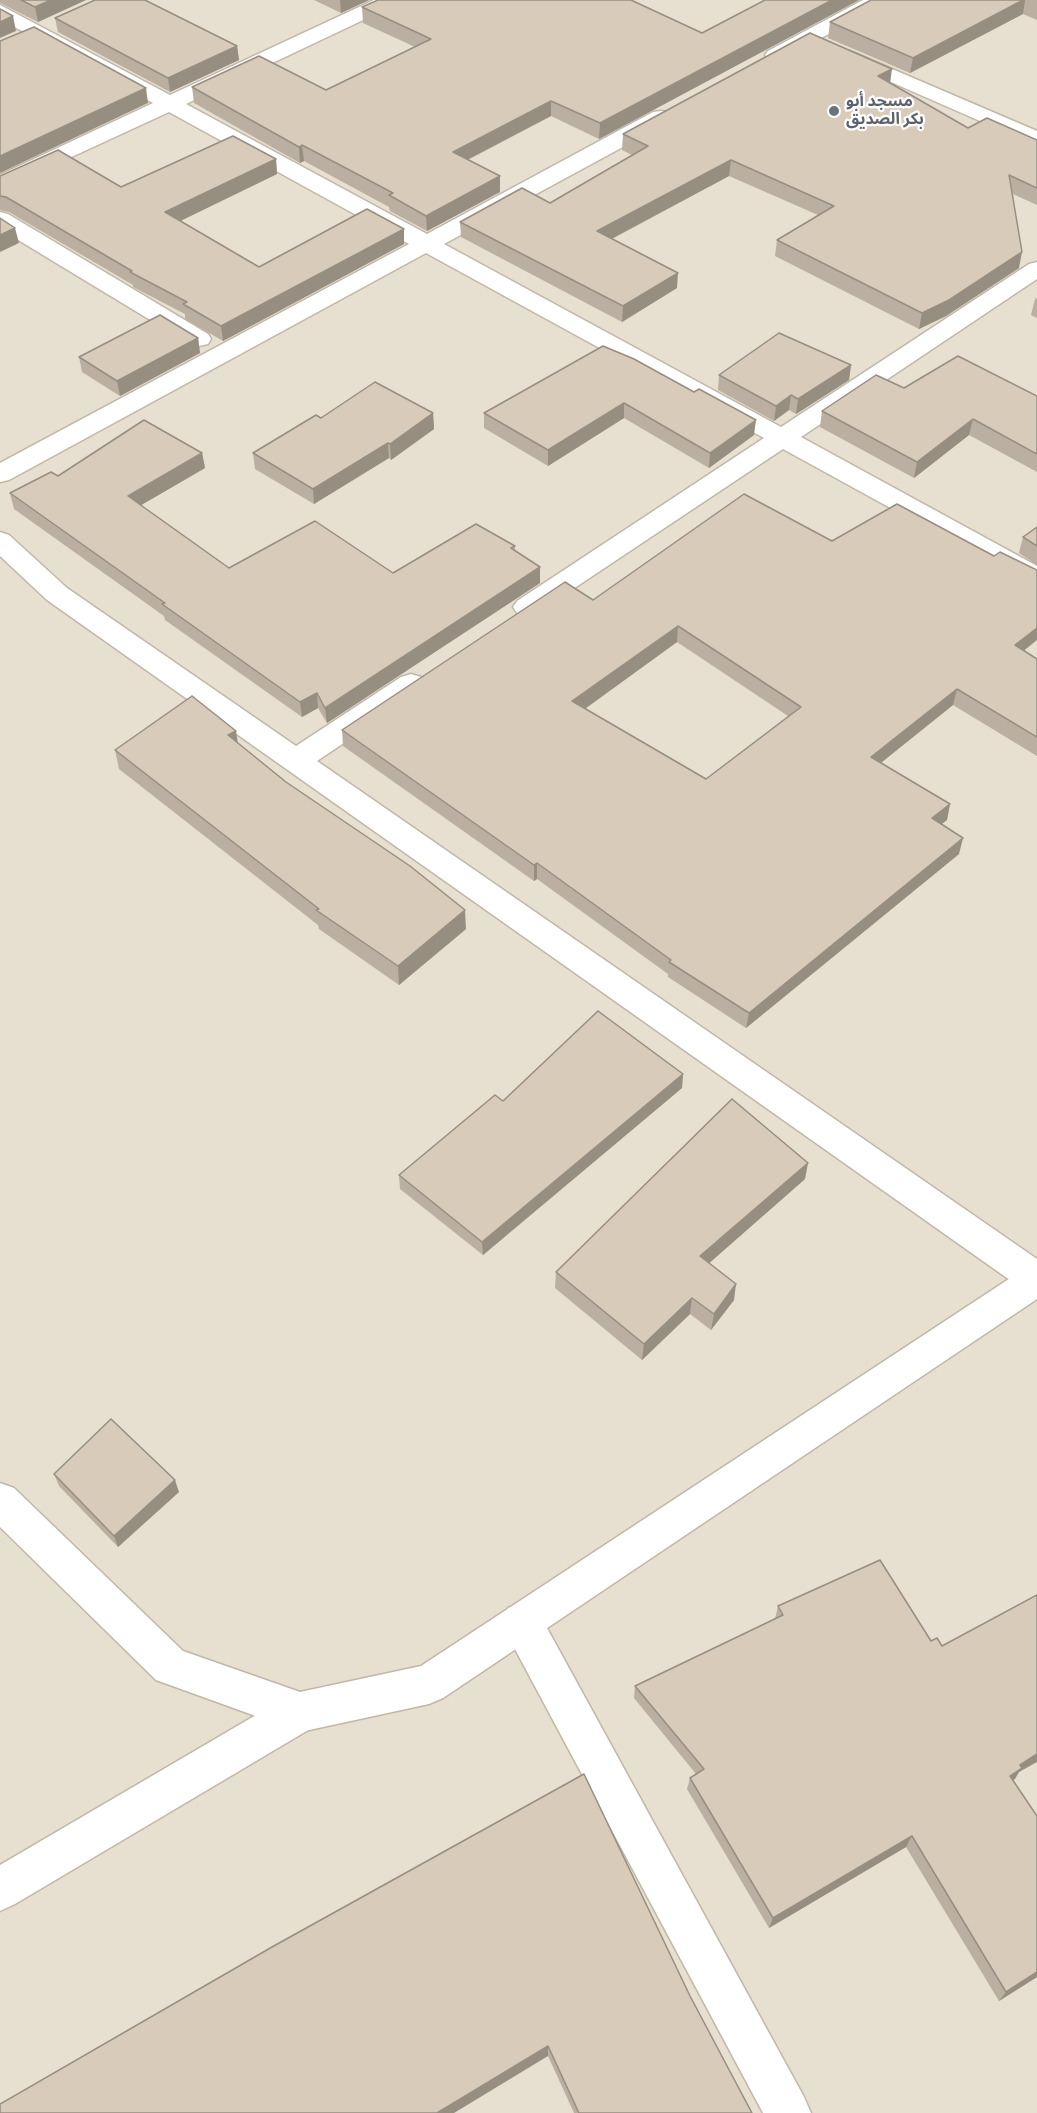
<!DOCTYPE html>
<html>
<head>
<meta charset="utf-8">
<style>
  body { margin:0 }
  canvas { display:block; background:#f3ede2 }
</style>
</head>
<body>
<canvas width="1037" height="2113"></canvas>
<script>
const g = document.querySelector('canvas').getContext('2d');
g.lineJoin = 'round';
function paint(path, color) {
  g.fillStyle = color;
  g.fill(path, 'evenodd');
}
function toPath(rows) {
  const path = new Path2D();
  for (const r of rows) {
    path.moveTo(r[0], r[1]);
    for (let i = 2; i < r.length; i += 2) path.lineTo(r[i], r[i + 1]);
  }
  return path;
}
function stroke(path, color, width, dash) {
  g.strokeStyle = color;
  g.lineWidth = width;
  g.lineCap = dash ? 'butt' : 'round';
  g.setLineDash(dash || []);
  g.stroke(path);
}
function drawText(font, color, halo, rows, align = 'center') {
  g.font = font + ' "Fira Sans","Noto Sans Arabic",sans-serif';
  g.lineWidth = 4.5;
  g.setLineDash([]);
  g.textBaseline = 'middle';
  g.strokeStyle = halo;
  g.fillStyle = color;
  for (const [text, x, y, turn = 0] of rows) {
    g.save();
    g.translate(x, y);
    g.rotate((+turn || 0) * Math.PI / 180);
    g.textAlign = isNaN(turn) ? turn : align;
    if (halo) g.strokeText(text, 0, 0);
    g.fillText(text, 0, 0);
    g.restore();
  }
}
paint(toPath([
  [0,0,1037,0,1037,2113,0,2113]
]), '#e7dfd0');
const minor = toPath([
  [374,0,400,0,397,4,186,104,427,234,653,112,661,111,669,112,672,117,669,122,444,244,781,427,1029,264,1037,262,1037,279,801,437,1037,566,1037,586,1027,583,783,449,537,613,527,616,517,613,513,607,517,601,764,438,426,253,9,480,0,482,0,463,409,244,169,112,0,190,0,175,153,103,0,19,0,5,170,95,374,0],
  [863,0,888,0,885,4,782,59,775,61,768,59,765,55,768,51,863,0],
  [850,51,1037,131,1037,146,843,61,840,57,843,53,850,51],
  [0,212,8,214,208,334,211,339,208,344,199,346,190,344,0,229,0,212],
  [0,532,9,535,67,588,296,746,401,677,411,674,421,677,425,684,421,691,317,761,1037,1259,1037,1294,1024,1290,47,600,0,556,0,532],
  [522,1603,536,1608,804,2097,811,2113,763,2113,508,1636,502,1622,508,1608,522,1603],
  [300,1692,315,1698,321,1712,315,1726,15,1904,0,1911,0,1865,285,1698,300,1692]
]);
const tertiary = toPath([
  [1037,1265,1037,1299,443,1698,429,1704,300,1732,156,1680,0,1527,0,1483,14,1488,183,1651,300,1692,421,1666,1024,1269,1037,1265]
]);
stroke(minor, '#c1b7a7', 3);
stroke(tertiary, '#c1b7a7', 3);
paint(minor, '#fff');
paint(tertiary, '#fff');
paint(toPath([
  [0,0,86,0,38,22,0,3],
  [314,0,369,0,341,13],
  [765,0,859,0,599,139,551,116,468,160,500,176,500,192,427,231,390,211,389,207,304,161,300,163,194,103,192,87,326,90,415,47,363,23,362,7,702,33],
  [871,0,1037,0,1037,20,1023,14,910,73,828,38,830,22],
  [55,18,237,46,239,60,170,92,58,32],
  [890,83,968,128,1037,140,1037,205,1013,194,1019,268,946,316,919,329,775,256,777,240,818,215,729,176,612,239,677,288,622,322,461,237,460,222,550,203,632,155,622,150,623,134],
  [276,159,277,174,180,221,259,267,404,244,223,341,185,319,185,314,133,287,133,285,9,212,0,210,0,176,121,187],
  [1037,298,1037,318,1031,315,1035,299],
  [198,338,200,353,120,396,82,372,79,357],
  [603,346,754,435,709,468,624,418,548,466,484,428,484,413],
  [851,365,849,380,796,414,789,410,774,421,718,390,719,375],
  [904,388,1037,396,1037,472,969,435,914,478,820,427,822,411],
  [433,413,434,429,391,460,389,458,314,504,255,469,253,453,321,418],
  [202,453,205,468,141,505,229,568,393,573,515,546,515,551,540,567,540,583,327,723,318,708,302,717,165,620,164,616,14,509,10,493,58,476],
  [1037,527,1037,565,1019,553,1023,537],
  [593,600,1024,651,1037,659,1037,756,953,705,881,763,950,804,947,820,941,824,959,854,746,1028,668,977,668,974,537,879,534,881,343,746,342,730],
  [677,642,788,716,706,779,585,709],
  [238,743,466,929,399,985,319,929,318,925,119,769,115,750],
  [683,1074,682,1088,483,1255,400,1189,399,1175,503,1101],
  [805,1179,709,1263,734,1300,711,1330,690,1314,642,1360,555,1288,556,1272],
  [54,1474,179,1492,118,1547,59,1486],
  [778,1606,931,1641,1019,1772,1013,1780,1037,1816,1037,1977,999,2001,906,1847,769,1928,687,1789,690,1778,696,1774,634,1698,635,1686,775,1619],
  [690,1996,752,2113,574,2113,548,2056,0,2113]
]), '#baafa0');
paint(toPath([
  [51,0,86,0,38,22,35,7],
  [340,0,369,0,341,13],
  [832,0,859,0,599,139,600,123],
  [1023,0,1025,0,1023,14,910,73,913,58],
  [13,16,16,31,0,38,0,22],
  [237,46,239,60,170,92,168,78],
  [892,69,890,84,878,76],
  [146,88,148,103,0,173,0,156],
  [551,101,551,116,453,167,453,152],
  [302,145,304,161,300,163,299,147],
  [276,159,277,174,168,227,165,212],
  [731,160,729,176,596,247,597,231],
  [500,176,500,192,427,231,426,216],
  [15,228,19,243,0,252,0,235],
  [404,229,404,244,223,341,221,326],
  [1022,252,1019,268,946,316,919,329,922,313],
  [678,273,677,288,622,322,623,306],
  [198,338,200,353,120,396,117,381],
  [851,365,849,380,796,414,798,399],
  [791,395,789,410,774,421,776,406],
  [624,403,624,418,548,466,548,450],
  [433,413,434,429,391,460,390,444],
  [973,419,969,435,914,478,917,462],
  [756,420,754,435,709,468,710,453],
  [388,443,389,458,314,504,313,489],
  [202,453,205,468,131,511,128,496],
  [540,567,540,583,327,723,325,708],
  [678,626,677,642,572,718,572,701],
  [1037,628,1037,640,1010,662,1015,645],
  [957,689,953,705,868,773,871,757],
  [317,693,318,708,302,717,300,702],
  [236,731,239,750,228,735],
  [950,804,947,820,929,834,932,818],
  [963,838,959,854,746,1028,749,1013],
  [537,863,537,879,534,881,534,865],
  [465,910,466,929,399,985,398,966],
  [683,1074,682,1088,483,1255,482,1242],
  [808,1163,805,1179,698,1273,700,1256],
  [736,1284,734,1300,711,1330,714,1314],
  [692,1298,690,1314,642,1360,644,1344],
  [175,1480,179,1492,118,1547,114,1536],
  [1037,1754,1037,1762,1019,1772,1015,1779,1003,1787,1010,1776,1020,1765],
  [912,1836,906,1847,769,1928,773,1918],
  [1037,1972,1037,1977,999,2001,1006,1992],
  [548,2046,548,2056,454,2113,437,2113]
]), '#978e82');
const building = toPath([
  [21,0,51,0,35,7,21,0],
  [95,0,145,0,237,46,168,78,55,18,95,0],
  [378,0,631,0,702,33,765,0,832,0,600,123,551,101,453,152,500,176,426,216,389,195,393,193,302,145,299,147,192,87,259,56,326,90,431,39,362,7,378,0],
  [871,0,1023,0,913,58,830,22,871,0],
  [0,9,13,16,0,22,0,9],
  [34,27,146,88,0,156,0,41,34,27],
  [810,33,892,69,878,76,968,128,987,118,1037,140,1037,188,1009,175,1022,252,949,300,922,313,777,240,834,206,731,160,597,231,678,273,623,306,460,222,522,188,550,203,648,146,623,134,810,33],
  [233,136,276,159,165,212,259,267,367,209,404,229,221,326,183,304,187,302,130,272,132,271,6,197,0,196,0,176,58,150,121,187,233,136],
  [0,218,15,228,0,235,0,218],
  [160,315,198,338,117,381,79,357,160,315],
  [779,333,851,365,798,399,791,395,776,406,719,375,779,333],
  [603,346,634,359,694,392,699,389,756,420,710,453,624,403,548,450,484,413,603,346],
  [958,356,1037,396,1037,454,973,419,917,462,822,411,876,375,904,388,958,356],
  [375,382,433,413,390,444,388,443,313,489,253,453,316,415,321,418,375,382],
  [144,420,202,453,128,496,229,568,315,521,393,573,476,524,515,546,511,548,540,567,325,708,317,693,300,702,162,604,165,603,10,493,51,472,58,476,144,420],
  [744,494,832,541,897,504,994,556,1000,552,1037,570,1037,628,1015,645,1037,659,1037,737,957,689,871,757,950,804,932,818,963,838,749,1013,669,962,671,960,537,863,534,865,342,730,565,582,593,600,744,494],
  [678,626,801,707,706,779,572,701,678,626],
  [1037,527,1037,546,1023,537,1037,527],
  [192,696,236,731,228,735,286,782,410,866,465,910,398,966,316,910,319,909,115,750,192,696],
  [598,1011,683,1074,482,1242,399,1175,495,1095,503,1101,598,1011],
  [732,1099,808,1163,700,1256,736,1284,714,1314,692,1298,644,1344,556,1272,732,1099],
  [111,1419,175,1480,114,1536,54,1474,111,1419],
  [880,1560,931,1641,937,1638,942,1646,1037,1595,1037,1754,1020,1765,1022,1768,1010,1776,1037,1816,1037,1972,1006,1992,912,1836,773,1918,690,1778,704,1769,635,1686,783,1615,778,1606,880,1560],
  [584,1774,690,1996,752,2113,579,2113,548,2046,437,2113,0,2113,0,2104,272,1947,584,1774]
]);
paint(building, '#d8cbba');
stroke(building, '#978e82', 1.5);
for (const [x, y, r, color] of [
  [834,111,6,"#6b7280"]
]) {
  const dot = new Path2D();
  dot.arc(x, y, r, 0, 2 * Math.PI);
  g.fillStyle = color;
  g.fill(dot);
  stroke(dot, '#fff', 2);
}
drawText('bold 16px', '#5b616d', '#fff', [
  ["مسجد أبو",846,102],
  ["بكر الصديق",846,120]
], 'left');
</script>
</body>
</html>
